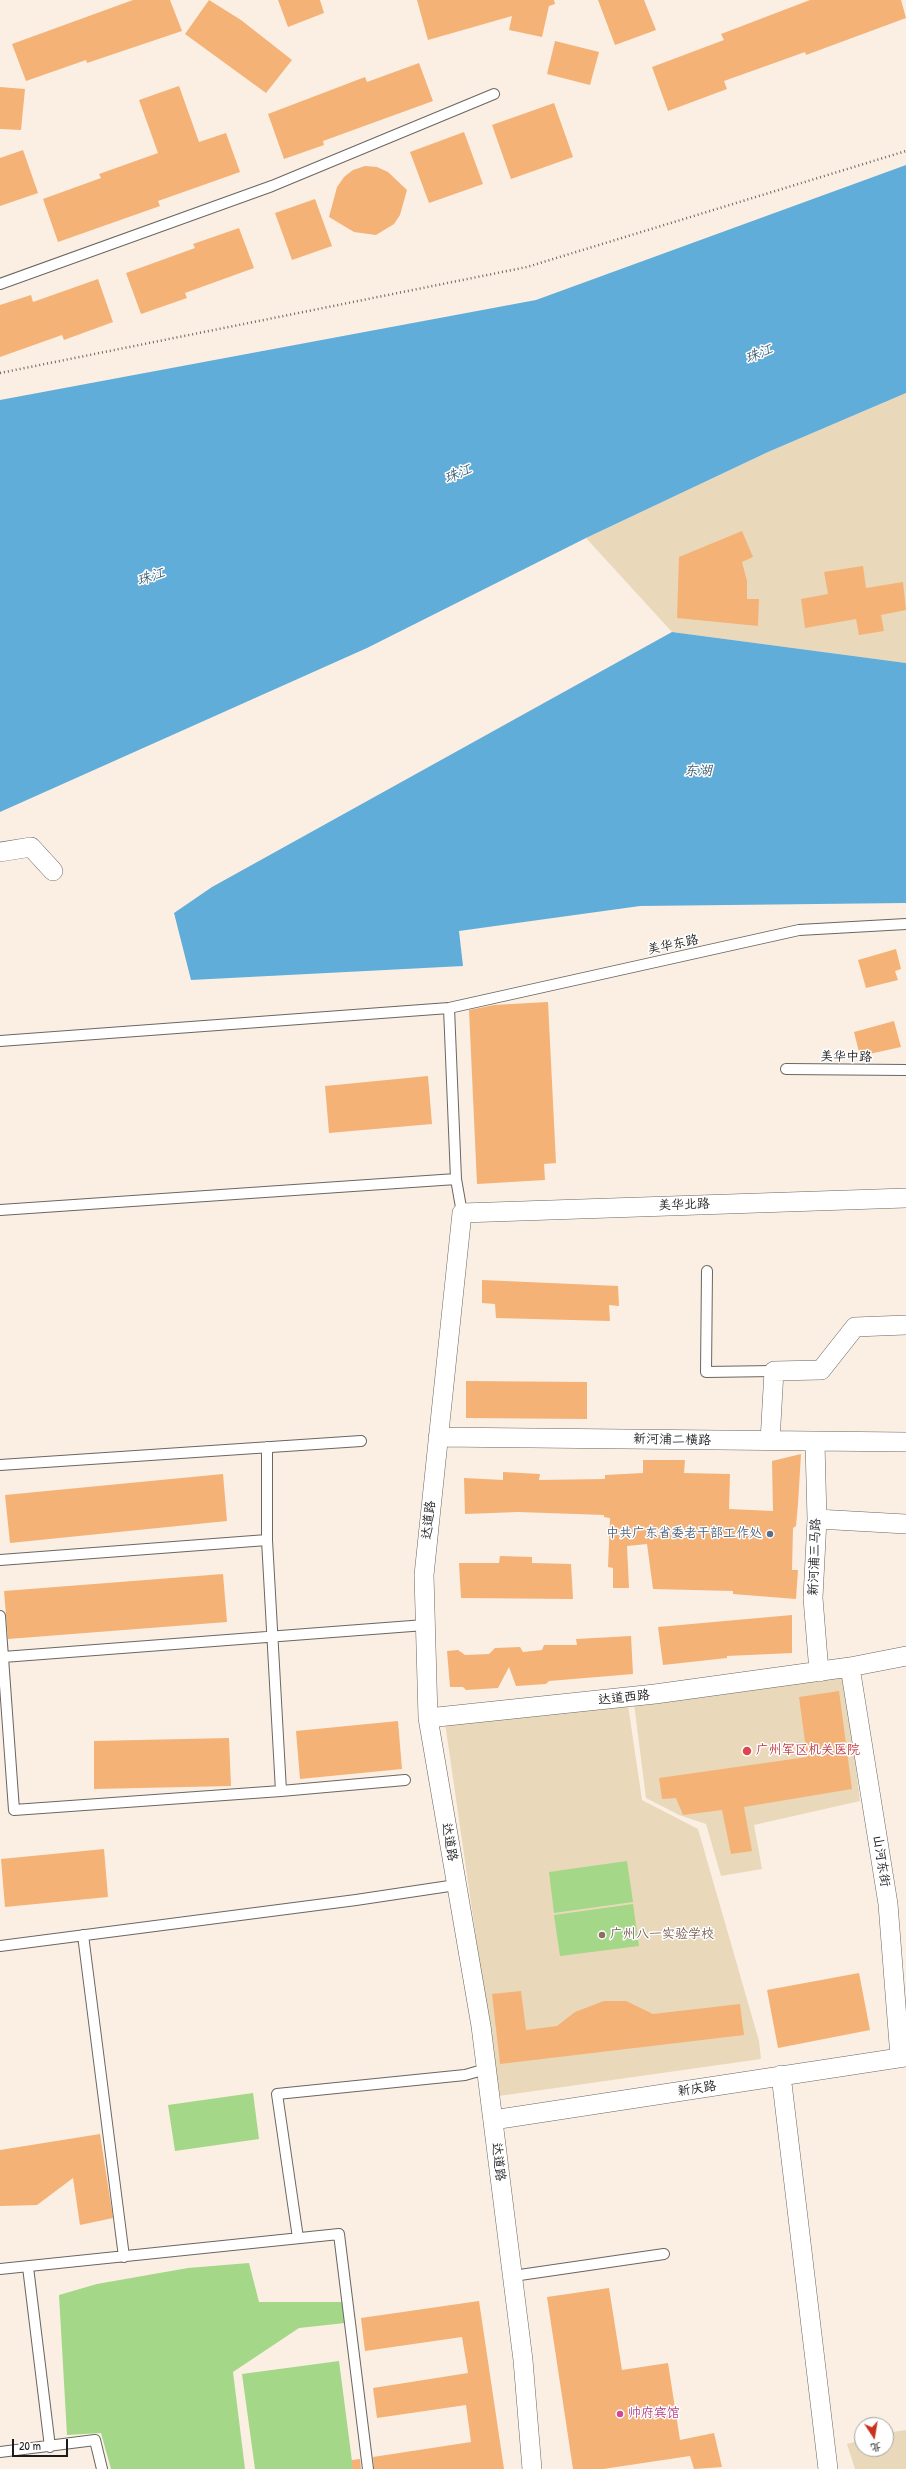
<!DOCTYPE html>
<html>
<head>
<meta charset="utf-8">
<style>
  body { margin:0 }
  #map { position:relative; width:906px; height:2469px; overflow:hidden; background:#faefe2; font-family:"Patrick Hand","LXGW WenKai TC",sans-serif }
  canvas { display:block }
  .north { position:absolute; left:854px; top:2417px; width:40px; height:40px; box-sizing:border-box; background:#fff; border:1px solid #a4a4a4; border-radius:50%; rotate:168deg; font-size:11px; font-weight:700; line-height:16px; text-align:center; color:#1c1c1c }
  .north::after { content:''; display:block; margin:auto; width:14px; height:18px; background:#c8321e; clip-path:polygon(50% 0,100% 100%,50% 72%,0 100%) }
  .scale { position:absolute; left:12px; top:2439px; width:56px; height:18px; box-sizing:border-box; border:2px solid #1c1c1c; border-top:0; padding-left:5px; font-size:12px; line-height:14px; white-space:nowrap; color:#1c1c1c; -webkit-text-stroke:3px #fff; paint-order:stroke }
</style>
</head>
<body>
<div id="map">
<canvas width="906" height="2469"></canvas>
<div class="north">北</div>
<div class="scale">20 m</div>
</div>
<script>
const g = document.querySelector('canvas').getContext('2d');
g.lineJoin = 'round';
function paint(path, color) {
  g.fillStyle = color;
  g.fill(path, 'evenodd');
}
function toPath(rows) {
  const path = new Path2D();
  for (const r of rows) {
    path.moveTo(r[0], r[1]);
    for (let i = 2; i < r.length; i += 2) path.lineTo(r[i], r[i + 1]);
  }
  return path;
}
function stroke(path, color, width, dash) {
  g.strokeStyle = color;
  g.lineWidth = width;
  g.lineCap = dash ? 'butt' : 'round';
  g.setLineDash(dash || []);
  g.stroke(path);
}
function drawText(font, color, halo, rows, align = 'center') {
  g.font = font + ' "Patrick Hand","LXGW WenKai TC",sans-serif';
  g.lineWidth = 3;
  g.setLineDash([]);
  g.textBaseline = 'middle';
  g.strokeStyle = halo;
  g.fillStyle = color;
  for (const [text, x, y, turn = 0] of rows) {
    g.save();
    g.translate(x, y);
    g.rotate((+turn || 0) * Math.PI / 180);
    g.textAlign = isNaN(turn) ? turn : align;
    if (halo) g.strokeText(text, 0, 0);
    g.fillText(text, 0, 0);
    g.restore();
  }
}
paint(toPath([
  [906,393,906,663,672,632,586,538,768,452],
  [845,1675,860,1801,754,1825,762,1869,721,1876,706,1824,679,1815,646,1798,634,1704],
  [628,1705,642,1800,698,1829,759,2041,761,2059,499,2096,445,1723],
  [906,2430,906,2469,855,2469,847,2444,862,2440,862,2449,886,2449,886,2433]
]), '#e9d9ba');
paint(toPath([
  [627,1861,633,1902,554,1913,549,1872],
  [633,1904,639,1946,560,1956,554,1915],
  [253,2093,259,2139,175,2151,168,2105],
  [249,2263,259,2302,342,2302,345,2323,299,2328,233,2372,245,2469,111,2469,101,2433,67,2435,59,2295,97,2284,188,2268],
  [339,2361,353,2469,255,2469,242,2374]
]), '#a4d787');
paint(toPath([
  [906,165,906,393,768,452,586,538,367,648,0,812,0,400,536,300],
  [672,632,906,663,906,903,640,906,459,931,463,966,191,980,174,913,212,887]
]), '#61adda');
paint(toPath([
  [133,0,170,0,182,31,87,63,86,60,26,81,12,44],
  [209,0,241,20,292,60,266,93,185,34],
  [278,0,320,0,324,13,288,27],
  [417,0,554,0,555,4,549,6,542,37,509,30,512,16,428,40],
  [598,0,644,0,656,30,615,45],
  [810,0,901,0,906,18,806,55,805,52,724,81,727,89,668,111,652,67,724,40,721,34],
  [555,41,599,52,590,85,547,74],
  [419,63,433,101,323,141,324,145,284,159,268,114,365,77,367,82],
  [179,86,199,142,226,133,240,172,158,201,160,206,58,242,43,199,101,178,99,174,158,153,139,100],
  [0,87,25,89,21,130,0,129],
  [554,103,573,157,511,179,492,125],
  [464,132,483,184,429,203,410,152],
  [23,150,38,193,0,206,0,158],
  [365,166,377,167,388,172,407,190,400,215,394,224,376,235,354,232,329,217,337,187,344,177,353,170],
  [315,199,332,246,292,260,275,213],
  [239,228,254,268,185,293,187,298,141,314,126,273,195,248,193,244],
  [98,279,113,322,64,340,62,335,0,357,0,305,31,295,33,302],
  [742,531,753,557,742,562,747,581,747,599,759,599,758,626,677,618,679,557],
  [863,566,866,588,903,582,906,610,881,615,884,631,859,635,856,619,805,628,801,599,828,594,824,572],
  [896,949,901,969,895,971,898,980,866,988,858,960],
  [548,1002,556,1163,544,1164,545,1180,477,1184,469,1010,494,1005],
  [894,1021,901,1047,860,1056,854,1032],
  [428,1076,432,1124,329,1133,325,1086],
  [482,1280,618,1286,619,1306,609,1305,610,1321,496,1318,495,1304,482,1303],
  [466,1381,587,1382,587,1419,466,1418],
  [801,1454,798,1504,796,1526,793,1528,792,1570,798,1570,796,1599,733,1594,733,1591,653,1589,647,1544,627,1546,629,1588,613,1588,613,1568,608,1567,610,1518,604,1517,604,1515,518,1512,465,1514,464,1478,503,1480,503,1472,540,1474,539,1480,605,1479,605,1475,643,1473,643,1460,685,1460,684,1473,730,1474,729,1509,773,1511,772,1461],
  [223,1474,227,1521,10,1543,5,1495],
  [500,1556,532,1557,532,1563,571,1564,573,1599,461,1598,459,1563,499,1563],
  [223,1574,227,1622,8,1639,4,1591],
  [792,1615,792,1653,727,1656,727,1658,663,1665,658,1627],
  [631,1636,633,1674,549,1681,546,1684,516,1686,509,1667,498,1688,466,1690,463,1687,450,1687,447,1651,458,1650,465,1655,489,1654,495,1648,520,1647,523,1652,542,1650,544,1645,577,1645,576,1639],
  [839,1691,852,1789,744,1807,752,1851,731,1854,722,1810,683,1815,676,1798,662,1799,659,1778,807,1757,799,1697],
  [398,1721,402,1769,300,1779,296,1731],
  [229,1738,231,1786,94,1789,94,1741],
  [104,1849,108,1897,5,1907,1,1859],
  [859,1973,870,2030,778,2048,767,1990],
  [521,1991,526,2030,557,2026,575,2012,604,2001,626,2001,653,2014,740,2004,744,2035,500,2064,492,1994],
  [100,2134,113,2218,80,2225,73,2178,37,2205,0,2206,0,2150],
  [609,2288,622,2370,668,2363,680,2440,714,2433,722,2467,694,2469,690,2456,603,2469,573,2469,547,2297],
  [479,2301,504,2469,374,2469,373,2457,471,2442,466,2405,377,2418,373,2388,468,2373,462,2337,365,2351,361,2318],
  [360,2459,361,2469,352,2469,352,2460]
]), '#f4b277');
const service = toPath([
  [0,284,272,186,494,94],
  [449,1008,456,1179],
  [0,1041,449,1008,799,930,906,924],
  [786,1069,906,1070],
  [0,1210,456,1179,462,1213],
  [707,1271,706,1372,774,1371],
  [267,1447,267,1540,281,1791],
  [0,1465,361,1441],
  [0,1560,267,1540],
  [0,1616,14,1810,281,1791,405,1780],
  [3,1657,425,1625],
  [83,1935,124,2257],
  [0,1946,356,1900,456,1885],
  [298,2238,277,2094,465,2075,486,2069],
  [28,2267,50,2447],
  [0,2269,339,2234,368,2469],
  [513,2276,664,2254],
  [0,2452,95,2440,102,2469]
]);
const minor = toPath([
  [0,852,31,847,53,871],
  [438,1437,906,1442],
  [770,1441,774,1371,821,1370,855,1327,906,1325],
  [815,1443,817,1519,813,1598,819,1672],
  [817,1519,906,1524],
  [850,1667,888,1904,900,2057],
  [428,1718,655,1694,850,1667,906,1656],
  [781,2075,828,2469],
  [493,2120,906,2057],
  [532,2469,523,2360,481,2026,428,1718,424,1575,462,1213,906,1198]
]);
stroke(service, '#6a6661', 12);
stroke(minor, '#6a6661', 20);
stroke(toPath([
  [0,373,527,267,906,151]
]), '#6a6661', 2.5, [1, 3]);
stroke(service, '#fff', 10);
stroke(minor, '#fff', 19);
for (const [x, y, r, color] of [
  [770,1534,4,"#5c6f8a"],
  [747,1751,5,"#e0444e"],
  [602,1935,4,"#8d6e63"],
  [620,2414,4,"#d1479c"]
]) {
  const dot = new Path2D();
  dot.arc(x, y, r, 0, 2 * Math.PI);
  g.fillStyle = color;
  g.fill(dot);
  stroke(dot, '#fff', 1.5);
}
drawText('13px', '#1c1c1c', '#fff', [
  ["美华东路",673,945,-12],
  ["美华中路",846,1057,1],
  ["美华北路",684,1205,-2],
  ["新河浦二横路",672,1440,1],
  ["达道路",429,1520,-84],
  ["新河浦三马路",815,1557,-88],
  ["达道西路",624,1698,-6],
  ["达道路",449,1842,80],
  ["山河东街",881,1861,81],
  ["新庆路",697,2089,-9],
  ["达道路",498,2162,83]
]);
drawText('13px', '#4e5e75', '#fff', [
  ["中共广东省委老干部工作处",762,1534]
], 'right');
drawText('13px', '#be3a42', '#fff', [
  ["广州军区机关医院",756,1751]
], 'left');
drawText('13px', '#785e54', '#fff', [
  ["广州八一实验学校",610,1935]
], 'left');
drawText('13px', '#b23c85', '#fff', [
  ["帅府宾馆",628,2414]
], 'left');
drawText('italic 14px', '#3b5d71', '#fff', [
  ["珠江",759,354,-22],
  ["珠江",458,474,-22],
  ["珠江",151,577,-18],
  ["东湖",698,771]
]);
</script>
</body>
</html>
